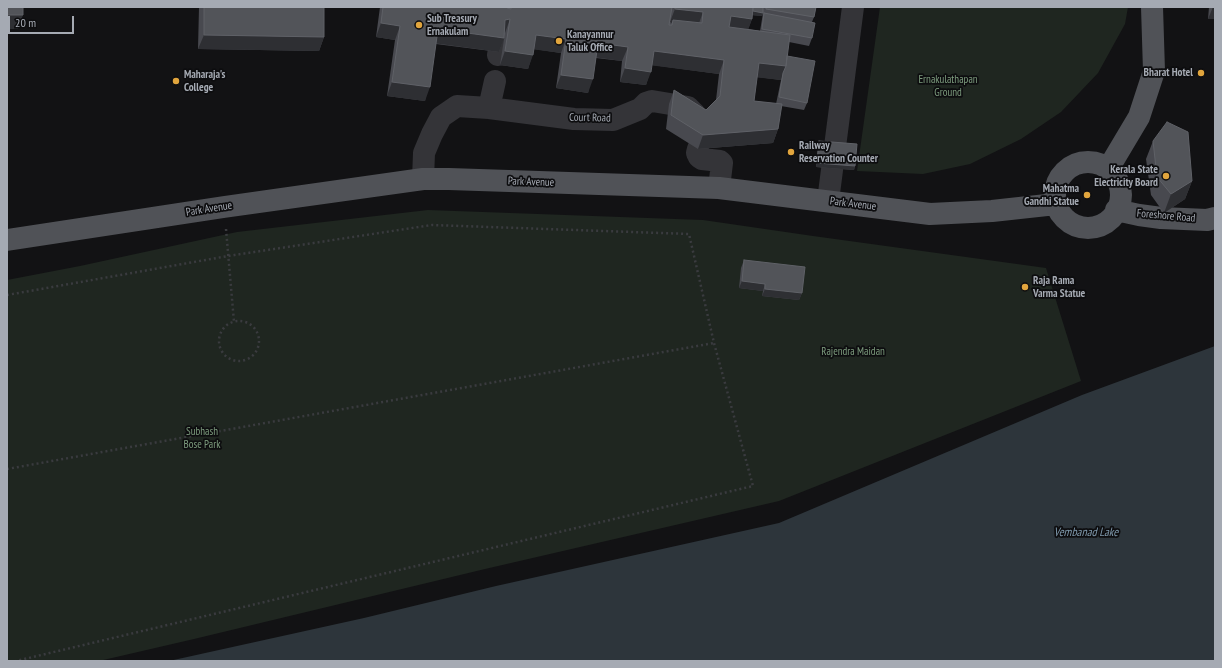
<!DOCTYPE html>
<html>
<head>
<meta charset="utf-8">
<style>
  body { margin:0 }
  #map { position:relative; width:1222px; height:668px; overflow:hidden; background:#121214; font-family:"PT Sans Narrow",sans-serif }
  canvas { display:block }
  .frame { position:absolute; inset:0; border:8px solid #a5aab3; pointer-events:none }
  .scale { position:absolute; left:8px; top:16px; width:66px; height:18px; box-sizing:border-box; border:2px solid #a5aab3; border-top:0; padding-left:5px; font-size:12px; line-height:14px; white-space:nowrap; color:#a5aab3; -webkit-text-stroke:3px #0d0d0f; paint-order:stroke }
</style>
</head>
<body>
<div id="map">
<canvas width="1222" height="668"></canvas>
<div class="frame"></div>
<div class="scale">20 m</div>
</div>
<script>
const g = document.querySelector('canvas').getContext('2d');
g.lineJoin = 'round';
function paint(path, color) {
  g.fillStyle = color;
  g.fill(path, 'evenodd');
}
function toPath(rows) {
  const path = new Path2D();
  for (const r of rows) {
    if (r.length === 3) {
      path.moveTo(r[0] + r[2], r[1]);
      path.arc(r[0], r[1], r[2], 0, 2 * Math.PI);
      continue;
    }
    path.moveTo(r[0], r[1]);
    for (let i = 2; i < r.length; i += 2) path.lineTo(r[i], r[i + 1]);
  }
  return path;
}
function stroke(path, color, width, dash) {
  g.strokeStyle = color;
  g.lineWidth = width;
  g.lineCap = dash ? 'butt' : 'round';
  g.setLineDash(dash || []);
  g.stroke(path);
}
function drawText(font, color, halo, rows, align = 'center') {
  g.font = font + ' "PT Sans Narrow",sans-serif';
  g.lineWidth = 3.5;
  g.setLineDash([]);
  g.textBaseline = 'middle';
  g.strokeStyle = halo;
  g.fillStyle = color;
  for (const [text, x, y, turn = 0] of rows) {
    g.save();
    g.translate(x, y);
    g.rotate((+turn || 0) * Math.PI / 180);
    g.textAlign = isNaN(turn) ? turn : align;
    if (halo) g.strokeText(text, 0, 0);
    g.fillText(text, 0, 0);
    g.restore();
  }
}
paint(toPath([
  [880,7,1128,7,1125,24,1098,73,1061,112,1021,139,970,164,923,174,857,171],
  [428,210,703,220,813,236,1046,268,1081,381,779,501,485,569,194,639,99,661,7,661,7,280,80,266,237,232]
]), '#1f2620');
paint(toPath([
  [1215,346,1215,661,169,661,364,618,496,586,779,523,1082,395]
]), '#2d353b');
stroke(toPath([
  [226,229,234,322],
  [7,295,228,256,432,225,689,234,714,343,753,486,16,661],
  [239,341,20],
  [7,469,714,343]
]), '#3a3b3f', 2.5, [2, 3]);
stroke(toPath([
  [498,55,507,7],
  [489,108,574,119,613,120,640,109,646,103,652,101,688,107,695,114],
  [698,149,697,153,699,157,702,159,720,161,722,163,719,188],
  [423,179,424,153,432,134,441,117,457,106,489,108,495,81],
  [828,201,853,7]
]), '#343438', 22);
stroke(toPath([
  [1088,195,33],
  [1108,169,1139,117,1154,71,1152,7],
  [1116,210,1139,215,1161,218,1207,220,1215,218],
  [7,240,224,207,423,179,449,179,719,188,930,214,992,211,1056,204]
]), '#505257', 22);
paint(toPath([
  [199,7,324,7,324,37,319,51,198,49],
  [380,7,507,7,507,8,508,9,508,7,816,7,814,17,812,22,812,38,809,46,789,42,787,56,807,103,804,110,781,106,778,129,773,143,698,149,666,129,669,104,674,90,706,110,716,100,719,74,652,65,646,85,620,82,622,61,596,58,588,93,556,88,561,53,534,49,528,69,500,65,505,33,499,52,436,44,425,101,387,96,395,40,376,37],
  [763,13,760,31,748,29,752,19,752,15,762,16],
  [757,77,781,80,776,104,754,101],
  [1202,7,1215,7,1215,19,1208,19,1209,7],
  [819,141,855,166,854,170,816,167,818,145],
  [1153,141,1192,181,1185,199,1164,213,1151,195,1146,159],
  [744,260,802,293,799,300,762,296,763,291,739,288,741,268]
]), '#48494f');
paint(toPath([
  [1213,7,1215,7,1215,19,1208,19],
  [675,9,703,12,698,26,673,20,672,23,670,22],
  [751,11,763,13,762,16,750,15],
  [7,15,23,15,18,29,7,29],
  [731,16,752,19,747,33,726,30],
  [510,19,505,33,500,34,505,20],
  [381,23,400,26,395,40,376,37],
  [438,29,504,38,499,52,433,43],
  [204,35,324,37,319,51,198,49],
  [536,35,566,39,561,53,531,49],
  [598,43,628,47,622,61,593,57],
  [505,51,533,55,528,69,500,65],
  [654,51,724,60,719,74,649,65],
  [759,63,786,66,781,80,754,77],
  [625,68,651,72,646,85,620,82],
  [561,75,593,79,588,93,556,88],
  [392,82,430,87,425,101,387,96],
  [778,129,773,143,698,149,703,135],
  [817,163,855,166,854,170,816,167],
  [1192,181,1185,199,1164,213,1171,194],
  [742,281,765,284,763,291,739,288],
  [765,289,802,293,799,300,762,296]
]), '#2e2f33');
const building = toPath([
  [7,7,23,7,23,15,7,15,7,7],
  [204,7,324,7,324,37,204,35,204,7],
  [383,7,507,7,507,8,511,9,511,7,672,7,669,25,672,25,673,20,702,23,703,12,675,9,675,7,753,7,752,19,731,16,729,27,790,35,786,66,759,63,754,101,782,104,778,129,703,135,671,115,674,90,706,110,720,96,724,60,654,51,651,72,625,68,628,47,598,43,593,79,561,75,566,39,536,35,533,55,505,51,510,19,505,20,504,38,438,29,430,87,392,82,400,26,381,23,383,7],
  [753,7,763,7,763,13,753,11,753,7],
  [766,7,816,7,814,17,766,9,766,7],
  [764,13,815,23,812,38,762,29,764,13],
  [787,56,815,61,807,103,779,97,783,73,786,66,787,56],
  [1167,122,1188,132,1192,181,1171,194,1157,177,1153,141,1167,122],
  [819,141,857,144,855,166,817,163,819,141],
  [744,260,805,267,802,293,765,289,765,284,742,281,744,260]
]);
paint(building, '#525459');
stroke(building, '#5f6167', 1);
for (const [x, y, r, color] of [
  [419,25,4,"#e1a53d"],
  [559,41,4,"#e1a53d"],
  [1201,73,4,"#e1a53d"],
  [176,81,4,"#e1a53d"],
  [791,152,4,"#e1a53d"],
  [1166,176,4,"#e1a53d"],
  [1087,195,4,"#e1a53d"],
  [1025,287,4,"#e1a53d"]
]) {
  const dot = new Path2D();
  dot.arc(x, y, r, 0, 2 * Math.PI);
  g.fillStyle = color;
  g.fill(dot);
  stroke(dot, '#0d0d0f', 1.5);
}
drawText('bold 11px', '#a5aab3', '#0d0d0f', [
  ["Sub Treasury",427,19],
  ["Ernakulam",427,32],
  ["Kanayannur",567,35],
  ["Taluk Office",567,48],
  ["Bharat Hotel",1193,73,"right"],
  ["Maharaja's",184,75],
  ["College",184,88],
  ["Railway",799,146],
  ["Reservation Counter",799,159],
  ["Kerala State",1158,170,"right"],
  ["Electricity Board",1158,183,"right"],
  ["Mahatma",1079,189,"right"],
  ["Gandhi Statue",1079,202,"right"],
  ["Raja Rama",1033,281],
  ["Varma Statue",1033,294]
], 'left');
drawText('11px', '#7d9c7e', '#0d0d0f', [
  ["Ernakulathapan",948,80],
  ["Ground",948,93],
  ["Rajendra Maidan",853,352],
  ["Subhash",202,432],
  ["Bose Park",202,445]
]);
drawText('11px', '#a5aab3', '#0d0d0f', [
  ["Court Road",590,118,1],
  ["Park Avenue",531,182,2],
  ["Park Avenue",853,204,7],
  ["Park Avenue",209,209,-9],
  ["Foreshore Road",1166,216,5]
]);
drawText('italic 12px', '#7e98ab', '#0d0d0f', [
  ["Vembanad Lake",1086,533]
]);
</script>
</body>
</html>
